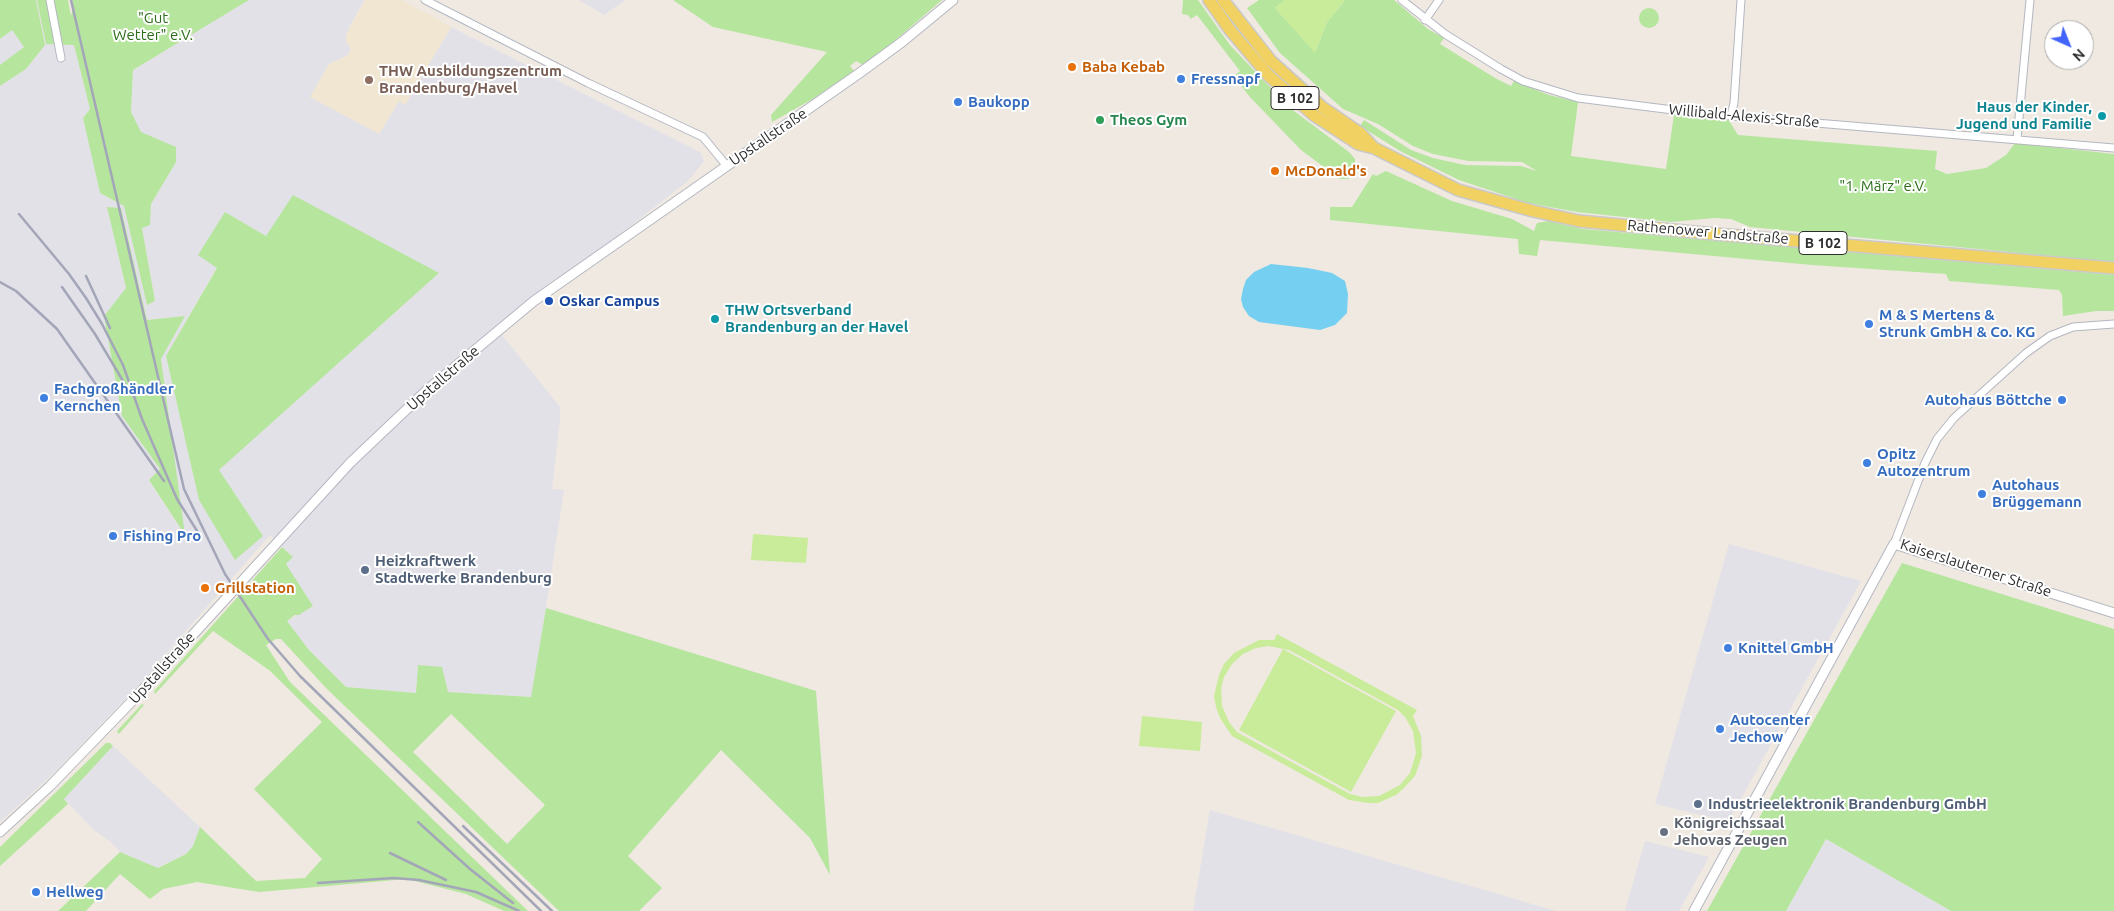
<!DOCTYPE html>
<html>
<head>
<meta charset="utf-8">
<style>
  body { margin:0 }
  #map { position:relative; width:2114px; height:911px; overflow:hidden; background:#efe9e1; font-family:Ubuntu,sans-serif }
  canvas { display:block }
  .north { position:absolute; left:2044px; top:20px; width:50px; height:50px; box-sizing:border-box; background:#fff; border:1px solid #ababab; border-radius:50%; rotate:136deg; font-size:14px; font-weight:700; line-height:20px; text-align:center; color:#2e2e2e }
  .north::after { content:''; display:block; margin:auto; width:18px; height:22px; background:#4264fb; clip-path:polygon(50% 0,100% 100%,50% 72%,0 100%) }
</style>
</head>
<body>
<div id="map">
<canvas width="2114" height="911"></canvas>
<div class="north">N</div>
</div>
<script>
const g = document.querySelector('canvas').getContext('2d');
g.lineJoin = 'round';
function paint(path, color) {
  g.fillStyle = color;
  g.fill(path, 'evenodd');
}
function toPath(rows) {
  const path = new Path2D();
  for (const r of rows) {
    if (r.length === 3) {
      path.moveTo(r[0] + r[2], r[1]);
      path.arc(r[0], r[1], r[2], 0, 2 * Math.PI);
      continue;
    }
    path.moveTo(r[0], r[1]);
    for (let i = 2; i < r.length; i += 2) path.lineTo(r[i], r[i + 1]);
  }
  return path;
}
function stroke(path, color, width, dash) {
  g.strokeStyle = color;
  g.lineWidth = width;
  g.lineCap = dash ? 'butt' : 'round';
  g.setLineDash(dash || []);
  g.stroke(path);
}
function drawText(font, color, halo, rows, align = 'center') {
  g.font = font + ' Ubuntu,sans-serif';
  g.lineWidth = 4;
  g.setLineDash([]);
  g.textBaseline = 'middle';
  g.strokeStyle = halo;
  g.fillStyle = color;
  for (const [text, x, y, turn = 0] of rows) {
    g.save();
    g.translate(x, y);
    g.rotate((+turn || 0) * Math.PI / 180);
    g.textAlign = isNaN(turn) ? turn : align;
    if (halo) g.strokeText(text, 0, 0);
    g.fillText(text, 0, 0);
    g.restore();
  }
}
paint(toPath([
  [36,0,74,44,90,109,83,118,100,193,124,206,147,305,155,301,142,227,150,225,151,204,176,162,141,132,131,112,133,70,249,0,365,0,349,27,351,49,347,56,329,64,379,134,399,101,405,104,451,27,700,152,704,161,689,180,498,330,560,407,560,420,552,489,564,490,532,697,448,692,418,666,416,693,346,687,309,650,287,621,313,606,286,564,292,556,270,535,135,689,55,772,0,822,0,86,26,69,45,45],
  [107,207,121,208,147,320,185,316,161,359,184,534,149,481,160,469,122,416,104,316,126,289],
  [226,213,266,236,439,273,218,470,263,536,199,500,166,356,217,267],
  [579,0,625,0,604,15],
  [12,30,25,47,0,65,0,39],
  [1729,544,1861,581,1727,824,1722,820,1655,804],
  [113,746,200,827,193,846,186,854,157,868,120,852,111,842,95,831,64,799],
  [1210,810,1488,891,1556,911,1193,911],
  [1826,839,1951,911,1786,911],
  [1645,841,1709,857,1679,911,1625,911]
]), '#e3e1e8');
paint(toPath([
  [365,0,402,0,451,27,405,105,399,101,379,134,310,97,329,64,347,56,351,49,346,41,346,35]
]), '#f0e6d1');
paint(toPath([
  [0,0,36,0,45,45,26,69,0,86,0,65,24,47,12,30,0,39],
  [37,0,68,0,71,16,73,8,72,0,249,0,133,70,131,112,141,132,176,147,176,162,151,204,150,225,142,228,155,301,147,305,124,206,100,193,83,118,90,109,74,45,46,44],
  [673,0,942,0,892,43,863,65,856,61,850,66,854,71,811,100,772,122,771,115,827,52,713,27],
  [1183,0,1198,0,1230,45,1264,81,1294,111,1349,152,1355,159,1355,165,1348,179,1340,179,1301,150,1249,96,1234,76,1240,71,1197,15,1191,19,1188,15,1182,14],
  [1259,0,1285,0,1275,8,1315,52,1327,22,1345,0,1394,0,1428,29,1444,38,1440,44,1495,78,1511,86,1514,81,1549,95,1578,102,1571,156,1666,169,1674,115,1728,119,1738,135,1937,151,1935,169,1947,174,1986,168,2006,155,2015,143,2114,154,2114,262,1750,227,1731,219,1714,218,1671,222,1577,212,1528,203,1459,180,1400,151,1360,126,1364,120,1411,150,1433,158,1465,165,1521,166,1537,171,1522,162,1468,161,1433,154,1413,146,1378,124,1343,109,1280,53,1247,8],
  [1649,18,10],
  [1386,171,1452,201,1512,219,1534,231,1537,223,1548,221,1583,229,2114,275,2114,311,2096,311,2063,316,2062,295,2059,290,1949,281,1946,274,1812,265,1540,240,1537,256,1519,254,1518,239,1330,220,1330,207,1352,207,1373,174,1376,176],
  [293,195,439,273,219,470,263,536,235,560,199,500,166,356,217,268,198,255,225,212,266,236],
  [107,207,121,208,147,320,185,316,161,359,185,535,149,480,160,469,122,416,104,316,126,288],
  [282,547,293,557,286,564,313,606,299,615,295,615,287,621,309,650,346,687,416,693,418,665,442,667,448,692,531,697,546,608,816,691,830,875,810,838,721,750,628,856,662,888,639,911,559,911,327,689,281,639,276,639,266,645,290,682,528,911,504,911,466,894,407,879,259,892,197,882,163,889,150,899,120,874,86,911,58,911,120,852,158,868,186,854,193,846,200,827,256,881,305,878,322,859,254,789,322,722,269,670,213,631,155,694,154,691],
  [451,714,545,805,507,844,413,752],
  [1902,563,2114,629,2114,911,1951,911,1826,839,1786,911,1707,911],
  [142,704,144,705,119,734,117,731],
  [106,743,110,743,113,746,64,799,68,804,0,866,0,847]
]), '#b6e59e');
paint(toPath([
  [1285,0,1345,0,1327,22,1315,53,1275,8],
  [753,534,808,538,806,563,751,560],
  [1277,634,1417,710,1413,716,1421,736,1422,756,1415,776,1403,789,1396,795,1378,803,1368,803,1349,800,1232,736,1220,718,1216,707,1214,696,1219,675,1224,664,1234,653,1259,640,1274,640],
  [1269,646,1289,650,1398,710,1405,717,1413,731,1416,753,1410,773,1400,785,1379,796,1363,797,1350,794,1237,732,1229,722,1222,706,1221,689,1224,677,1232,664,1243,654,1256,648],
  [1283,649,1396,711,1351,792,1239,730],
  [1142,716,1202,722,1200,751,1139,746]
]), '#c9ec9a');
paint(toPath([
  [1271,264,1308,268,1332,273,1345,281,1348,294,1347,313,1335,325,1320,330,1259,322,1249,316,1243,307,1241,299,1243,289,1246,280,1254,272]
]), '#75cff0');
const minor = toPath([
  [50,0,61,58],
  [425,0,588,83,703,137,726,165],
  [1402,0,1445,34,1501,69,1523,81,1578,98,1697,113,2114,148],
  [1425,20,1439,0],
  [1731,115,1734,103,1741,0],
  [2017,139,2030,0],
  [1894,544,1925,463,1937,439,1954,418,2026,353,2050,336,2073,327,2114,324]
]);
const tertiary = toPath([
  [0,832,50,786,136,697,350,463,427,390,534,301,861,72,902,42,953,0],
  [1694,911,1894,544,2114,613]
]);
const primary = toPath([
  [1209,0,1230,30,1269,76,1315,116,1358,144,1374,148,1458,190,1533,211,1579,221,1704,233,2114,268],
  [1223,0,1271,61,1322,107,1360,133,1374,148]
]);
stroke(minor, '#b4b7c1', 9);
stroke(tertiary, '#b4b7c1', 11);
stroke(primary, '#c9c9c9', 14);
stroke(minor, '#fff', 7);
stroke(tertiary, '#fff', 9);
stroke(primary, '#f2d163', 11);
stroke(toPath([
  [71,0,184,489,225,574,268,639,300,676,541,911],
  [19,214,69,274,86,298,102,324,123,365,142,419,177,499,199,534],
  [86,276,110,328],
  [0,282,16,291,57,329,164,481],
  [62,287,95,334,126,386],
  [418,822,470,869,513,903],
  [463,826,552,911],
  [390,853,446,880],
  [318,883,394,878,419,880,476,892,519,911]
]), '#a3a6b8', 2.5);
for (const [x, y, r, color] of [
  [1072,67,5,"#e8710a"],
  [1181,79,5,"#3f7fe0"],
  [369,80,5,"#8d6e63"],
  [958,102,5,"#3f7fe0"],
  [2102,116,5,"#0f9aa8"],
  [1100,120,5,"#2e9e5b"],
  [1275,171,5,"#e8710a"],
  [549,301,5,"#1a4fb4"],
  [715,319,5,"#0f9aa8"],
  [1869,324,5,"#3f7fe0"],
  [44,398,5,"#3f7fe0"],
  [2062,400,5,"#3f7fe0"],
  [1867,463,5,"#3f7fe0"],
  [1982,494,5,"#3f7fe0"],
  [113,536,5,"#3f7fe0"],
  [365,570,5,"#5c6f8a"],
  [205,588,5,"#e8710a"],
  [1728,648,5,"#3f7fe0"],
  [1720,729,5,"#3f7fe0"],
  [1698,804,5,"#5c6f8a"],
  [1664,832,5,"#6b7280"],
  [36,892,5,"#3f7fe0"]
]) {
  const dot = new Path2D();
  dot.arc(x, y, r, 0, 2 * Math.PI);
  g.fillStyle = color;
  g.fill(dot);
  stroke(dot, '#fff', 2);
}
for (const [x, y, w] of [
  [1295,98,48],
  [1823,243,48]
]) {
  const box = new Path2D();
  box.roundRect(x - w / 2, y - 11.5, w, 23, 4);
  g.fillStyle = '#fff';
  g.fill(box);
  stroke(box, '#2e2e2e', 1);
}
drawText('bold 14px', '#2e2e2e', null, [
  ["B 102",1295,98],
  ["B 102",1823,243]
]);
drawText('15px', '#2c6e1b', '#fff', [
  ["\"Gut",153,18],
  ["Wetter\" e.V.",153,35],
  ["\"1. März\" e.V.",1883,186]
]);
drawText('bold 15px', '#c56008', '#fff', [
  ["Baba Kebab",1082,67],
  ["McDonald's",1285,171],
  ["Grillstation",215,588]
], 'left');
drawText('bold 15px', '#785e54', '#fff', [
  ["THW Ausbildungszentrum",379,71],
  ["Brandenburg/Havel",379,88]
], 'left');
drawText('bold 15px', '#366cbe', '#fff', [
  ["Fressnapf",1191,79],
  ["Baukopp",968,102],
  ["M & S Mertens &",1879,315],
  ["Strunk GmbH & Co. KG",1879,332],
  ["Fachgroßhändler",54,389],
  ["Kernchen",54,406],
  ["Autohaus Böttche",2052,400,"right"],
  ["Opitz",1877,454],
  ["Autozentrum",1877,471],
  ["Autohaus",1992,485],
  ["Brüggemann",1992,502],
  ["Fishing Pro",123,536],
  ["Knittel GmbH",1738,648],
  ["Autocenter",1730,720],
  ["Jechow",1730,737],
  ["Hellweg",46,892]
], 'left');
drawText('bold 15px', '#0d838f', '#fff', [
  ["Haus der Kinder,",2092,107],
  ["Jugend und Familie",2092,124],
  ["THW Ortsverband",725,310,"left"],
  ["Brandenburg an der Havel",725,327,"left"]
], 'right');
drawText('15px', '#2e2e2e', '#fff', [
  ["Willibald-Alexis-Straße",1744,116,5],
  ["Upstallstraße",768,137,-34],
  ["Rathenower Landstraße",1708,232,5],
  ["Upstallstraße",443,378,-41],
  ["Kaiserslauterner Straße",1976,568,18],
  ["Upstallstraße",162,668,-48]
]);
drawText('bold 15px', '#27864d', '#fff', [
  ["Theos Gym",1110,120]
], 'left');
drawText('bold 15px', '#164399', '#fff', [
  ["Oskar Campus",559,301]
], 'left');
drawText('bold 15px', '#4e5e75', '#fff', [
  ["Heizkraftwerk",375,561],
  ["Stadtwerke Brandenburg",375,578],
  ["Industrieelektronik Brandenburg GmbH",1708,804]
], 'left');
drawText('bold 15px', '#5b616d', '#fff', [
  ["Königreichssaal",1674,823],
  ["Jehovas Zeugen",1674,840]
], 'left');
</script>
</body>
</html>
